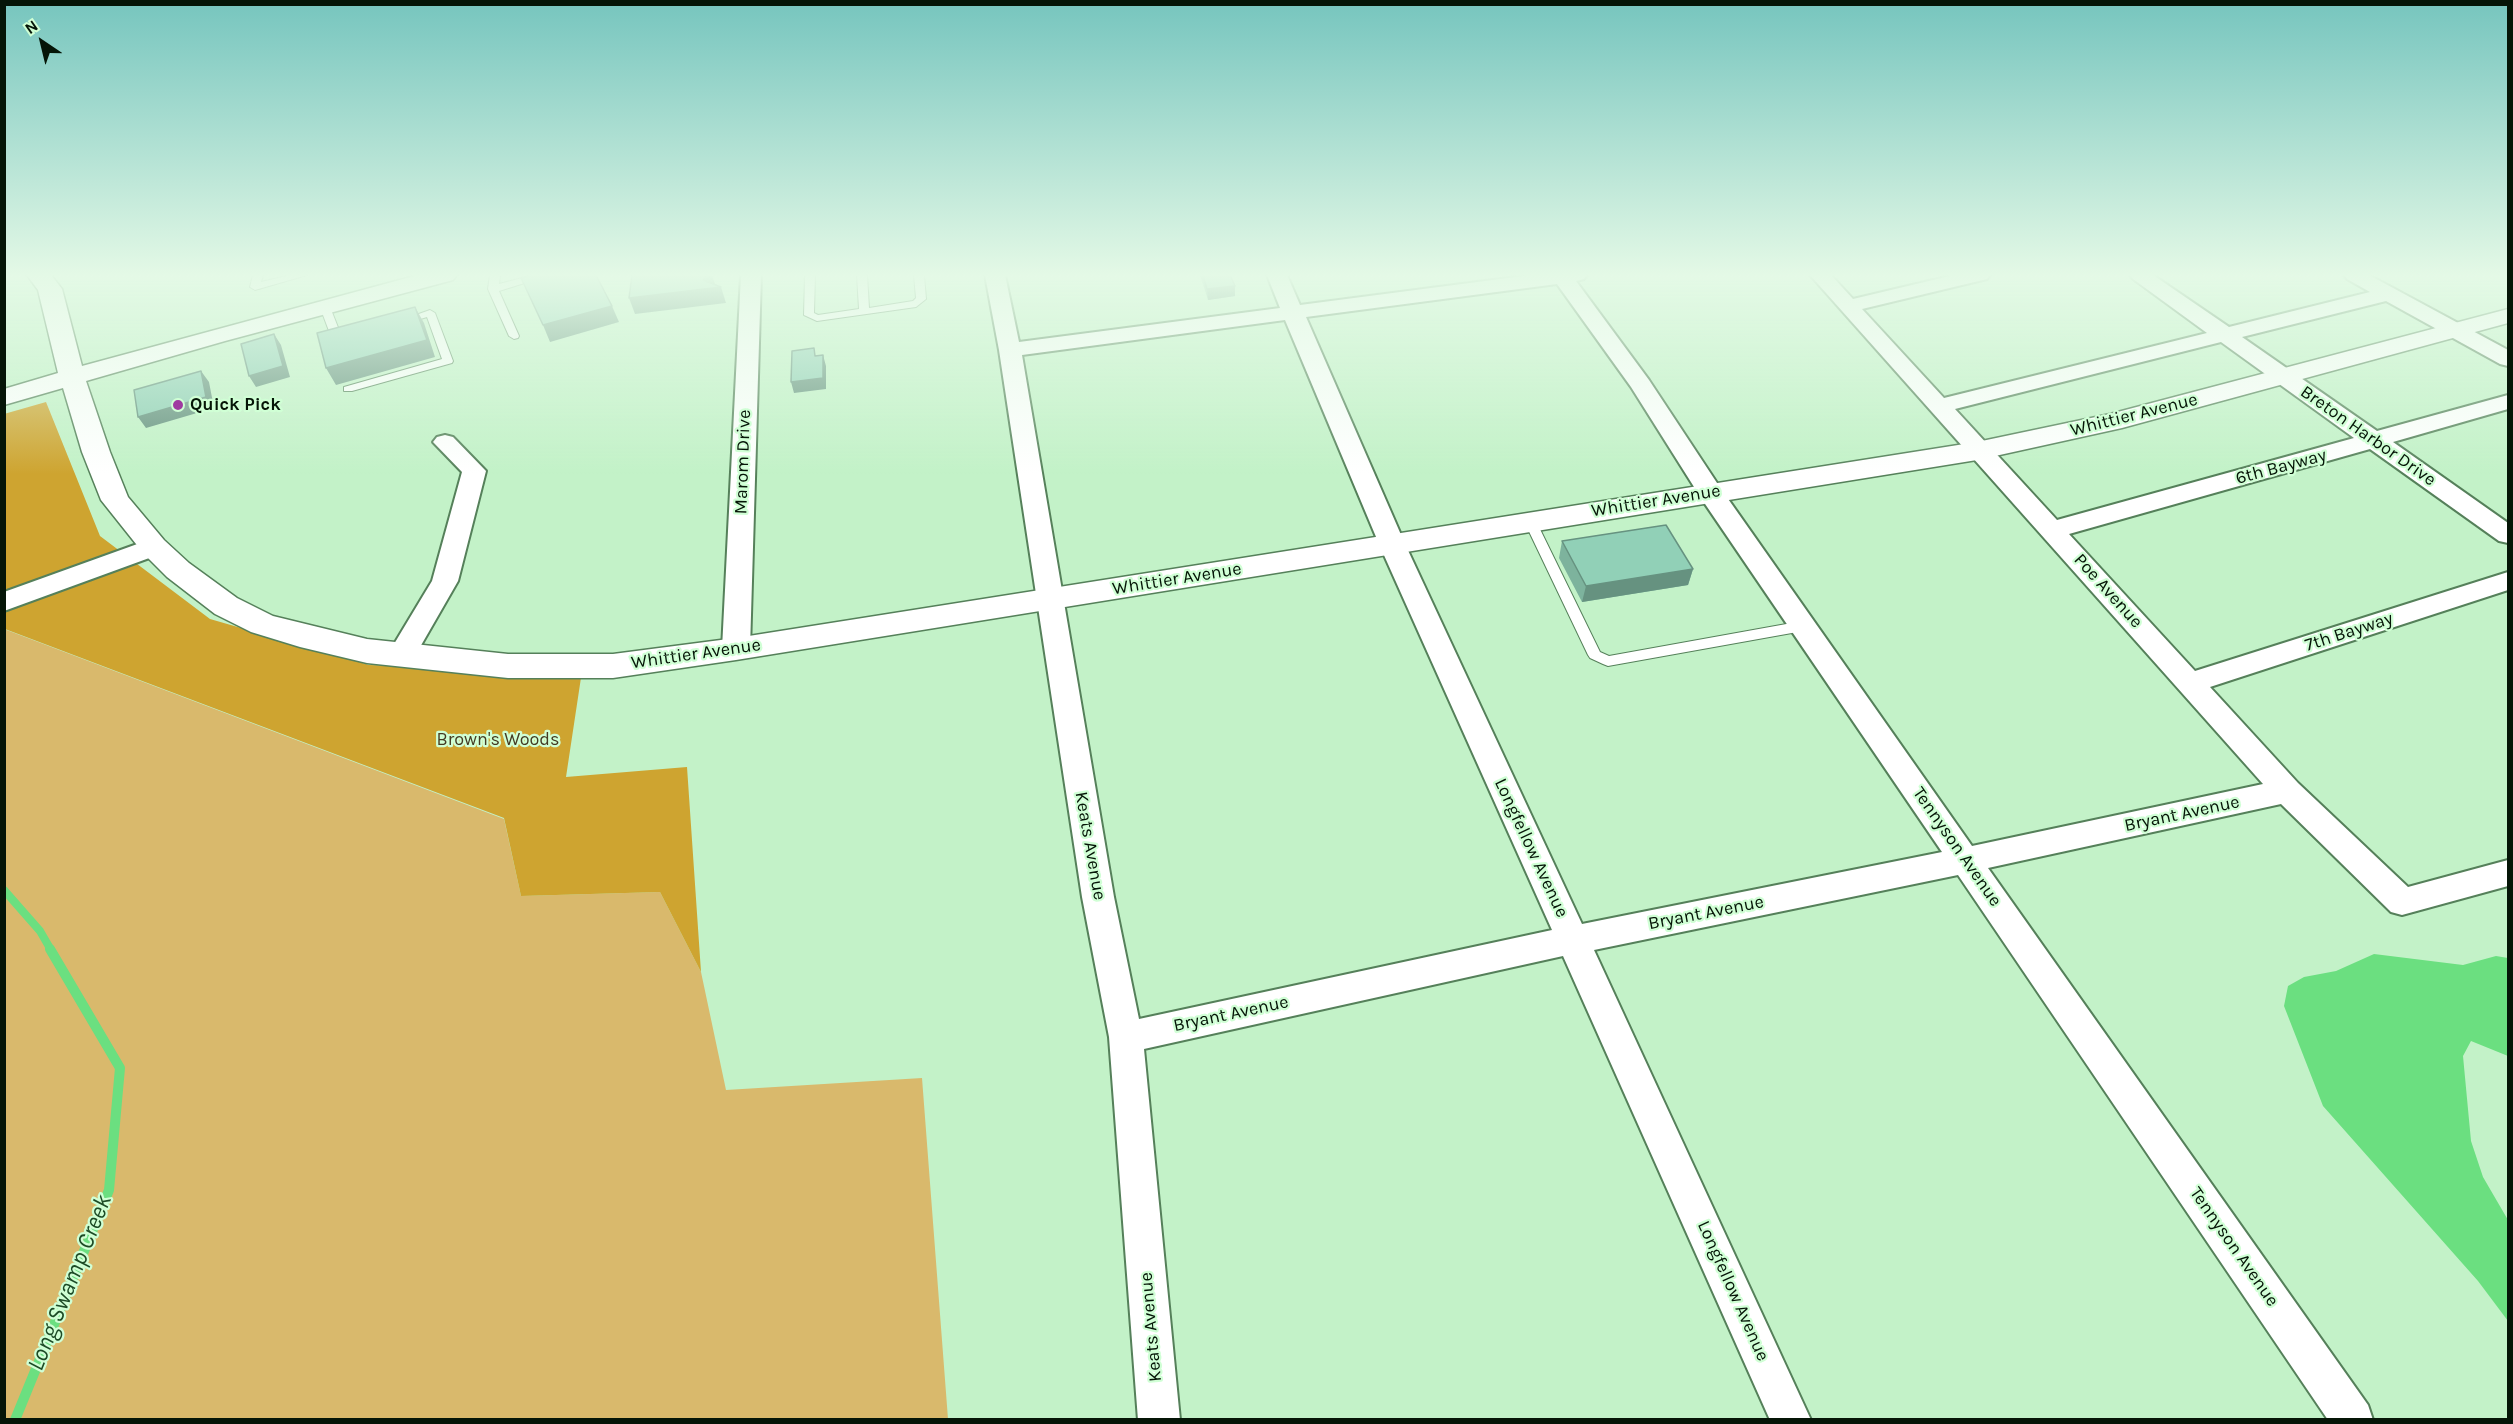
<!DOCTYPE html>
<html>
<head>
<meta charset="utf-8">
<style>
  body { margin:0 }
  #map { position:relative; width:2513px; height:1424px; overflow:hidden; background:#c3f2c8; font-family:Karla,sans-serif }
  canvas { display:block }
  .frame { position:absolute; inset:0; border:6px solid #051507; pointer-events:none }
  .north { position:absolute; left:12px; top:12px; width:60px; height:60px; -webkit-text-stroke:4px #d0ffd5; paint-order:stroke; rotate:325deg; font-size:16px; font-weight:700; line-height:24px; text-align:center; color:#051507 }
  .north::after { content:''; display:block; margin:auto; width:21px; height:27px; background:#051507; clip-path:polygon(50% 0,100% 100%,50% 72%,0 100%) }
</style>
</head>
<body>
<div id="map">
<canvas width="2513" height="1424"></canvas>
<div class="frame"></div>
<div class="north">N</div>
</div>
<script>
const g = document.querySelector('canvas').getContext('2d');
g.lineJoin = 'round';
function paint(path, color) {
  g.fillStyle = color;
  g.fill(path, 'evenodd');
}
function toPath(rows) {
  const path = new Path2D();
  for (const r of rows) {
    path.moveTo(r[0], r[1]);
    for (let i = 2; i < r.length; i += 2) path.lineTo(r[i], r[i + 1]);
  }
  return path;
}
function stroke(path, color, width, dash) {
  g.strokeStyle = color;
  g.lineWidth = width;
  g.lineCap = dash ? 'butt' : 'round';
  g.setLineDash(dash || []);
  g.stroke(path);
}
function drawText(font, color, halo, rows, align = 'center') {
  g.font = font + ' Karla,sans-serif';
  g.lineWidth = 4.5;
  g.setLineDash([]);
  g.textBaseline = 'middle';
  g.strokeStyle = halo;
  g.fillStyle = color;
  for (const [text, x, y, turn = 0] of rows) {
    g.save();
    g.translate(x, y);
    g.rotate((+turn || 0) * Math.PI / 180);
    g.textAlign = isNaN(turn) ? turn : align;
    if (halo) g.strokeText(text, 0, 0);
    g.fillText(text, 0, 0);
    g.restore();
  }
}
paint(toPath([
  [4,629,504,819,521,896,660,892,701,972,726,1090,922,1078,948,1419,5,1419]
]), '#d9b96c');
paint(toPath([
  [46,402,100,536,210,619,369,665,582,671,566,777,687,767,701,972,660,892,521,896,504,818,5,629,4,414]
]), '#cea430');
paint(toPath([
  [2374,954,2463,965,2496,956,2508,958,2508,1056,2471,1041,2463,1056,2471,1141,2483,1177,2508,1220,2508,1321,2478,1281,2323,1106,2284,1006,2288,986,2304,977,2336,971]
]), '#6bdf80');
stroke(toPath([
  [4,890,40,931,51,950]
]), '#6bdf80', 8);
stroke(toPath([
  [15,1420,109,1190,120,1068,50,949]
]), '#6bdf80', 10);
const lane = toPath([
  [253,275,263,275,261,282,291,275,307,275,255,290,250,287,253,275],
  [490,275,500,275,499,284,534,275,550,275,499,291,519,336,518,338,514,339,509,336,488,289,490,275],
  [805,275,815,275,814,313,818,315,859,309,857,275,867,275,869,308,913,301,916,298,914,275,924,275,926,299,916,307,817,321,804,315,805,275],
  [325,304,330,307,341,335,346,336,346,340,337,342,332,339,320,307,325,304],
  [430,310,435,313,453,361,452,363,352,391,344,391,344,387,442,359,427,317,404,324,399,321,430,310],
  [1530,517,1536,521,1600,652,1609,656,1803,621,1809,626,1803,631,1608,666,1603,664,1590,658,1588,655,1524,521,1530,517]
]);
const street = toPath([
  [741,275,761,275,750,649,746,656,736,659,726,656,722,649,741,275],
  [985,275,1005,275,1019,342,1280,308,1267,275,1287,275,1300,305,1531,275,1587,275,1584,279,1576,281,1649,380,1719,486,1972,846,2263,784,1810,275,1831,275,1853,299,1954,275,1990,275,1987,279,1862,309,1944,398,2207,333,2133,279,2130,275,2153,275,2229,327,2370,292,2347,279,2344,275,2369,275,2508,350,2508,366,2500,364,2386,301,2242,337,2377,431,2508,395,2508,409,2393,442,2508,523,2508,543,2499,541,2370,449,2069,534,2195,671,2508,572,2508,590,2210,687,2298,783,2408,887,2508,860,2508,886,2402,915,2391,912,2281,804,1988,868,2368,1405,2373,1420,2328,1420,1958,875,1594,950,1811,1420,1770,1420,1563,956,1144,1049,1180,1420,1138,1420,1109,1037,1082,897,999,350,985,275],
  [1557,284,1631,387,1701,498,1942,852,1582,924,1405,544,1306,317,1557,284],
  [1285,320,1379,544,1552,930,1139,1019,1114,897,1022,355,1285,320],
  [2221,342,2354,438,2057,520,1955,409,2221,342],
  [445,435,453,437,486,471,458,581,412,661,402,664,392,661,388,654,432,581,462,472,433,442,437,437,445,435],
  [154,538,163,541,167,547,163,553,4,611,4,592,154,538]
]);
const secondary = toPath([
  [27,275,51,275,62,289,82,366,418,275,457,275,453,280,225,341,86,381,110,452,128,497,164,540,189,563,237,598,273,616,367,639,508,654,613,654,736,638,1977,442,2110,414,2508,309,2508,323,2122,428,1977,460,736,660,613,678,508,678,367,663,300,647,251,632,215,614,167,577,144,554,101,500,82,452,63,388,4,405,4,389,58,373,38,290,27,275]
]);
stroke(lane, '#55805a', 2);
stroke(street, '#55805a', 4);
stroke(secondary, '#55805a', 3);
paint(lane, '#fff');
paint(street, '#fff');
paint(secondary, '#fff');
paint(toPath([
  [1200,275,1230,275,1235,286,1235,296,1208,300],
  [1562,541,1693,569,1688,585,1582,602,1559,558]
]), '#7db39d');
paint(toPath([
  [700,275,712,275,715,284,721,287,726,303,635,314,629,298],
  [1235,286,1235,296,1208,300,1207,289],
  [612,306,619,322,550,342,543,325],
  [415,307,424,323,435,357,336,385,326,368],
  [274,334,281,345,290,377,256,387,249,376],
  [823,355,826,366,826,389,794,393,791,382],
  [201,371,209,382,214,408,146,428,138,417],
  [1693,569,1688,585,1582,602,1586,586]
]), '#669280');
const building = toPath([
  [532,275,596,275,612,306,543,325,521,278,532,275],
  [632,275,701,275,707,277,703,280,721,287,629,298,632,275],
  [1203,275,1230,275,1235,286,1207,289,1203,275],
  [415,307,427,340,326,368,317,333,415,307],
  [274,334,283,366,249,376,241,344,274,334],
  [814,348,815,356,823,355,823,378,791,382,792,351,814,348],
  [201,371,206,397,138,417,134,390,201,371],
  [1666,525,1693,569,1586,586,1562,541,1666,525]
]);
paint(building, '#91d0b7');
stroke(building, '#669280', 1.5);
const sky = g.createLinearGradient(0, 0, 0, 474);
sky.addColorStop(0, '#76c5be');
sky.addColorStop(0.58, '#e4f9e6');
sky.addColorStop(1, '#e4f9e600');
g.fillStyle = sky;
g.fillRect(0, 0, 2513, 474);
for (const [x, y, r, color] of [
  [178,405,6,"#9f3ba0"]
]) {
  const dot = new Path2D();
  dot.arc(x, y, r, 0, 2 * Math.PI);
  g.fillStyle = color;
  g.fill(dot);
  stroke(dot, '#d0ffd5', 2);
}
drawText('bold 18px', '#051507', '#d0ffd5', [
  ["Quick Pick",190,405]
], 'left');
drawText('18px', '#051507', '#d0ffd5', [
  ["Whittier Avenue",2134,415,-14],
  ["Breton Harbor Drive",2368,436,35],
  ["Marom Drive",743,462,-88],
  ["6th Bayway",2281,467,-15],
  ["Whittier Avenue",1656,501,-9],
  ["Whittier Avenue",1177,579,-9],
  ["Poe Avenue",2108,591,48],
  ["7th Bayway",2349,632,-18],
  ["Whittier Avenue",696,654,-8],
  ["Bryant Avenue",2182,814,-12],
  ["Keats Avenue",1090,846,80],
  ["Tennyson Avenue",1957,847,55],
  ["Longfellow Avenue",1531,848,65],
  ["Bryant Avenue",1706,913,-11],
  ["Bryant Avenue",1231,1014,-12],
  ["Tennyson Avenue",2234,1247,55],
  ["Longfellow Avenue",1733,1291,66],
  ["Keats Avenue",1151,1327,-95]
]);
drawText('18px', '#443a22', '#d0ffd5', [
  ["Brown's Woods",498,740]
]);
drawText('italic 24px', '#1d4b26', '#d0ffd5', [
  ["Long Swamp Creek",70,1283,-68]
]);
</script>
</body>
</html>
